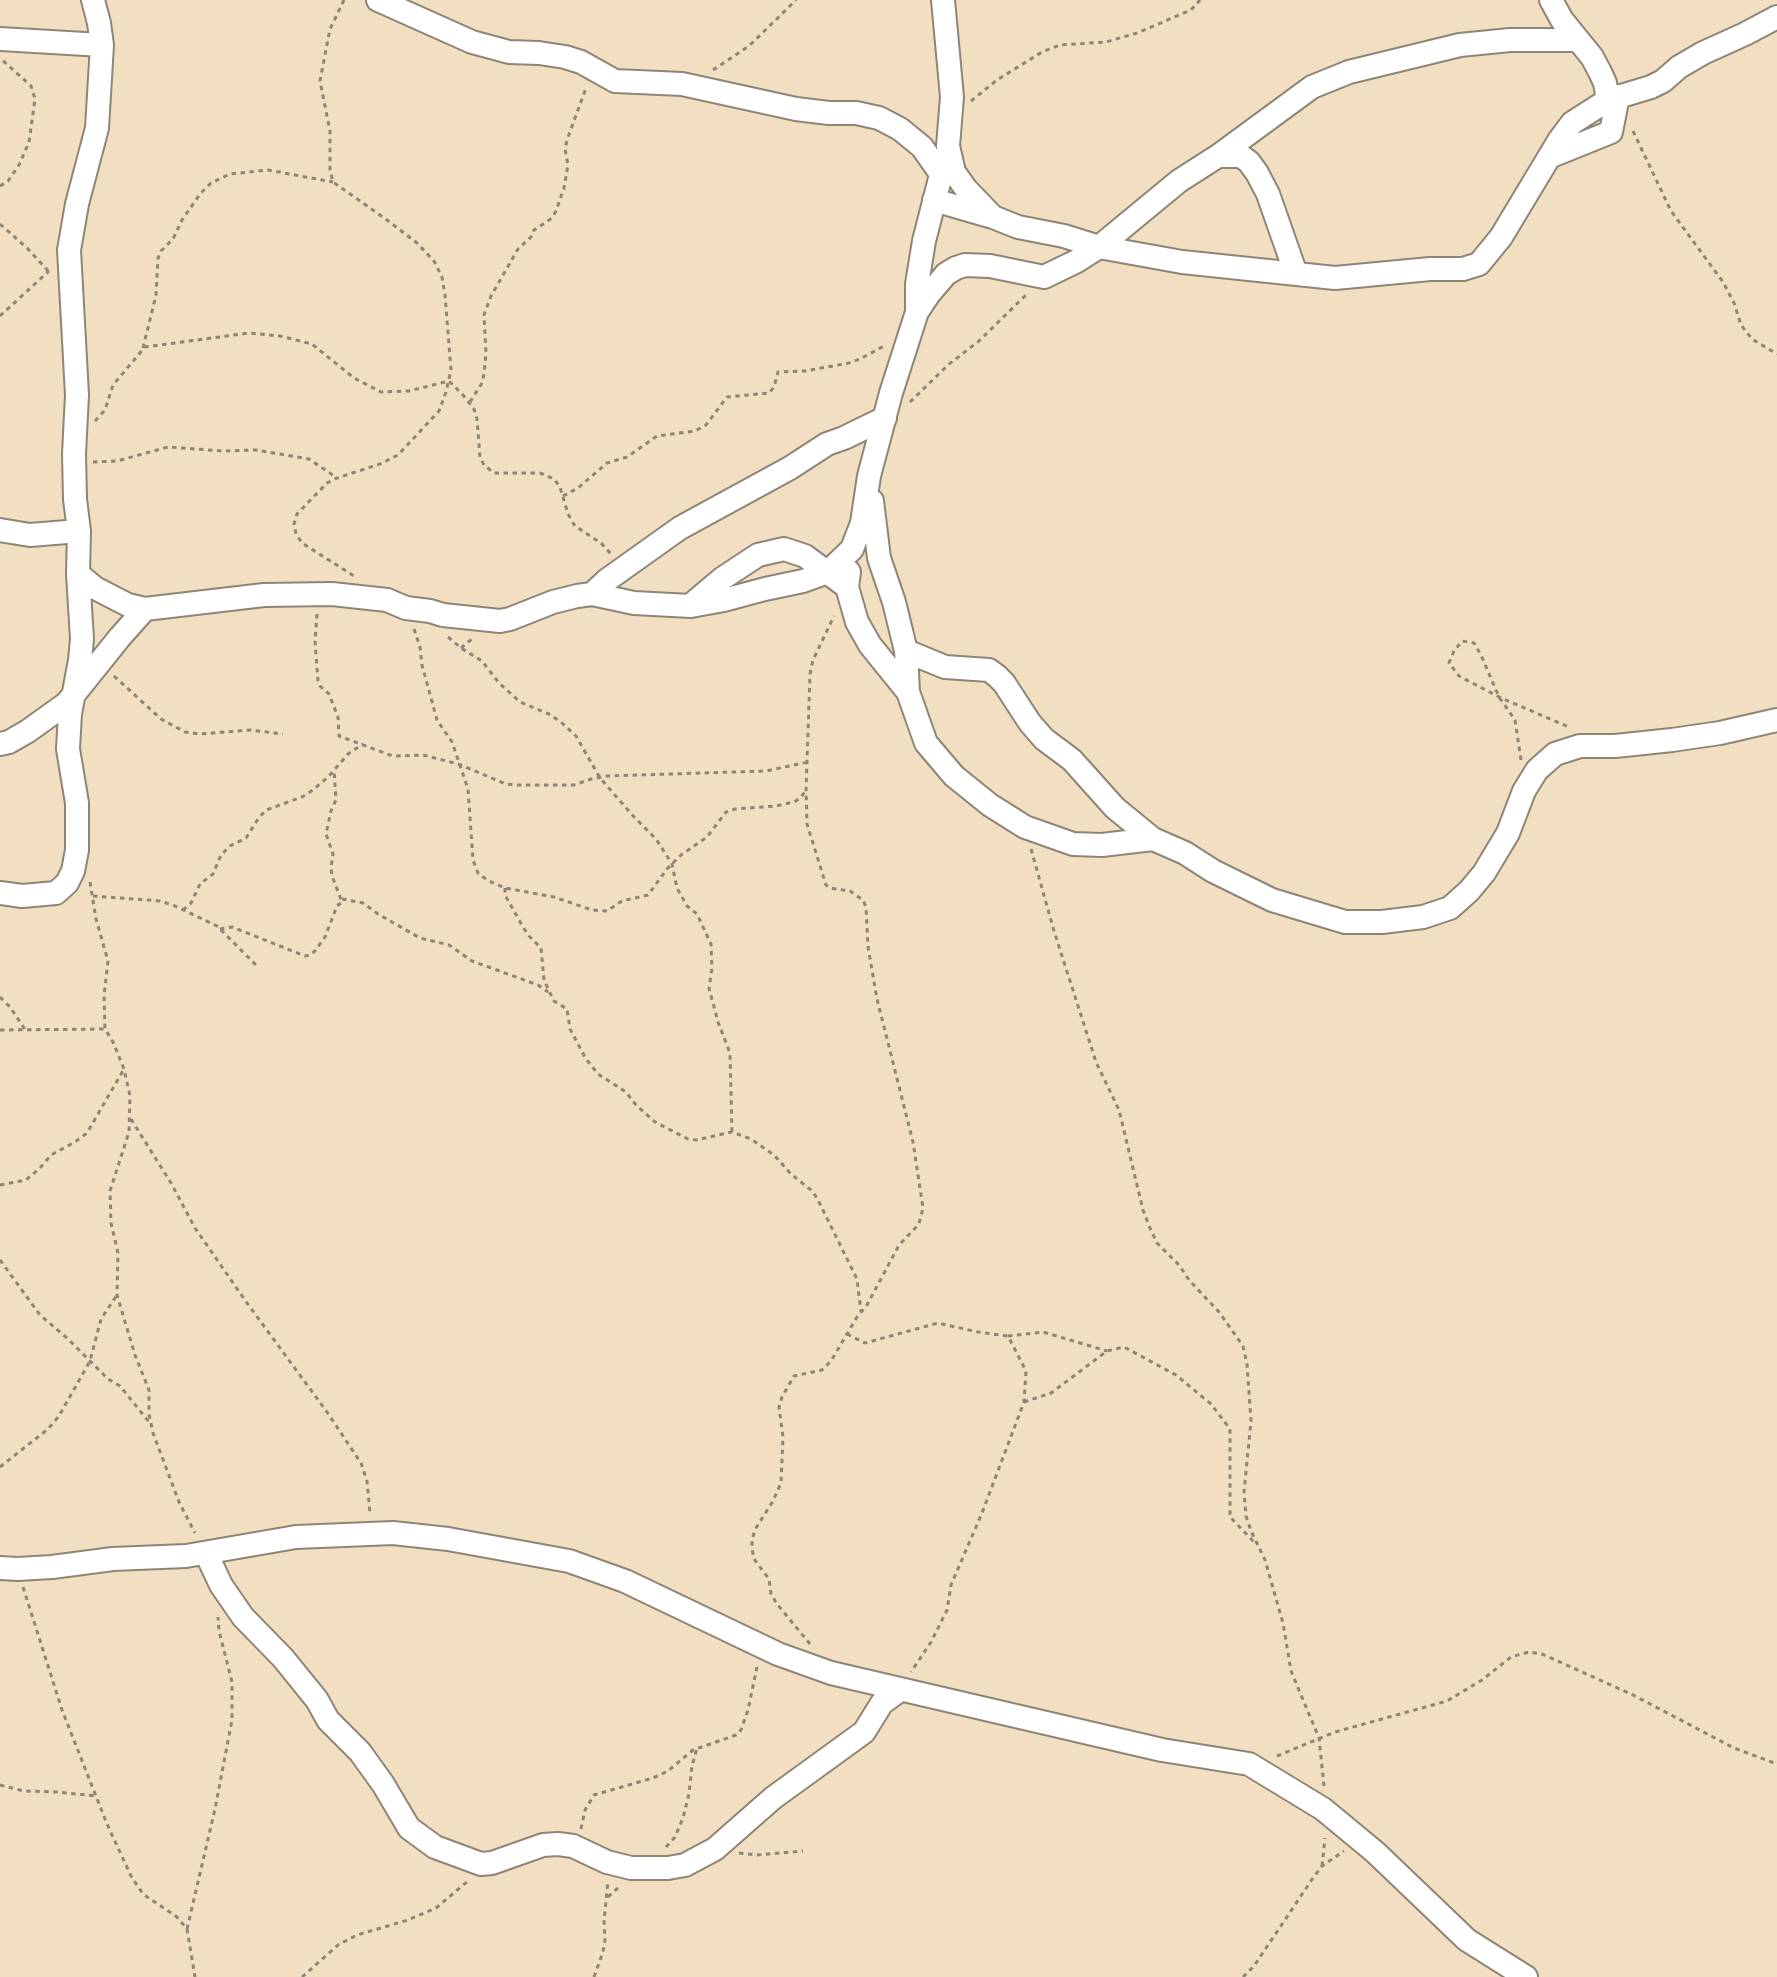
<!DOCTYPE html>
<html>
<head>
<meta charset="utf-8">
<style>
  body { margin:0 }
  canvas { display:block; background:#f2dfc2 }
</style>
</head>
<body>
<canvas width="1777" height="1977"></canvas>
<script>
const g = document.querySelector('canvas').getContext('2d');
g.lineJoin = 'round';
function toPath(rows) {
  const path = new Path2D();
  for (const r of rows) {
    path.moveTo(r[0], r[1]);
    for (let i = 2; i < r.length; i += 2) path.lineTo(r[i], r[i + 1]);
  }
  return path;
}
function stroke(path, color, width, dash) {
  g.strokeStyle = color;
  g.lineWidth = width;
  g.lineCap = dash ? 'butt' : 'round';
  g.setLineDash(dash || []);
  g.stroke(path);
}
const minor = toPath([
  [93,0,99,23,102,45,97,128,77,204,69,250,77,395,74,454,75,499,79,531,78,574,95,588,128,605,145,609,264,595,332,594,387,600,406,608,430,611,443,615,500,621,510,619,553,602,577,596,592,594,634,603,691,606,724,600,765,589,803,581,828,572,852,549,862,523,869,476,891,393,917,312,929,294,946,274,956,268,965,265,990,266,1044,277,1077,261,1099,247,1179,181,1218,156,1241,156,1249,162,1257,173,1268,194,1296,274],
  [378,0,472,42,509,52,539,53,565,57,581,62,615,81,682,84,796,109,829,113,856,113,879,118,900,129,922,147,941,174],
  [943,0,952,97,948,146,954,172,966,189,993,217,1018,227,1064,236,1099,247,1182,262,1335,278,1430,269,1463,269,1479,264,1501,237,1560,139,1572,123,1608,100,1651,87,1663,81,1679,67,1703,53,1745,34,1777,17],
  [1551,0,1562,20,1592,57,1600,72,1605,83,1608,100],
  [0,39,102,45],
  [1218,156,1312,87,1349,72,1460,45,1510,40,1578,40],
  [1549,157,1611,132,1618,96],
  [934,200,989,216],
  [917,312,917,284,924,241,945,159],
  [872,501,879,558,894,602,906,651,908,692,926,743,954,776,990,805,1025,827,1073,844,1102,845,1153,839,1185,853,1213,871,1272,900,1345,922,1382,922,1423,917,1450,908,1469,891,1484,873,1508,833,1524,791,1537,770,1555,754,1580,746,1615,746,1672,740,1720,733,1777,720],
  [0,530,30,535,79,531],
  [849,572,847,587,857,622,870,645,908,692],
  [592,594,607,580,680,528,790,468,827,444,844,438,885,418],
  [691,605,723,578,758,555,784,549,805,556,847,587],
  [906,651,945,667,989,670,997,676,1004,683,1030,723,1044,739,1072,760,1115,808,1153,839],
  [0,744,9,742,28,731,67,703,120,637,145,609],
  [0,893,22,896,56,893,67,883,73,871,77,850,77,803,68,749,70,714,80,660,82,639,78,574],
  [206,1553,221,1585,243,1617,283,1658,317,1700,328,1720,360,1752,383,1784,409,1828,435,1847,481,1864,492,1863,543,1845,558,1844,573,1846,607,1862,631,1868,668,1868,685,1865,715,1849,773,1798,864,1732,882,1703,900,1690],
  [0,1568,18,1569,52,1567,113,1559,186,1556,296,1537,393,1533,448,1539,569,1561,625,1581,778,1654,831,1673,1162,1750,1249,1764,1323,1809,1375,1852,1467,1940,1526,1977]
]);
stroke(minor, '#8e8576', 26);
stroke(toPath([
  [344,0,330,29,320,81,330,131,330,170,333,182,387,220,417,243,434,261,442,277,445,295,451,370,446,392,439,411,398,455,380,464,337,478,327,483,297,514,294,524,296,534,302,543,354,576],
  [713,70,749,46,796,0],
  [971,101,997,80,1042,52,1060,45,1106,42,1137,33,1191,10,1200,0],
  [1633,131,1671,211,1723,282,1734,303,1741,325,1752,339,1777,354],
  [0,186,8,181,19,165,29,142,35,99,31,86,1,59],
  [0,224,28,249,50,273],
  [0,316,49,271],
  [143,348,156,295,158,258,161,251,173,239,182,220,200,194,211,183,230,174,268,170,333,182],
  [470,402,482,383,484,374,486,353,484,315,491,296,518,249,531,237,534,230,552,218,556,211,564,188,568,165,565,149,567,140,586,88],
  [910,402,948,365,979,341,1028,293],
  [95,421,105,410,113,385,145,347,249,333,280,336,312,344,354,378,381,392,409,391,449,381,463,395,474,409,477,419,480,457,484,465,494,473,540,473,554,479,560,487,568,514,575,526,601,543,611,554],
  [93,462,117,461,168,447,223,451,256,450,309,459,337,478],
  [563,496,578,488,607,463,627,457,657,436,695,431,706,425,727,397,769,393,774,387,778,372,805,371,849,363,860,359,886,345],
  [317,614,315,641,318,681,320,686,329,694,338,717,339,736,390,755,396,756,423,755,458,764,506,784,517,785,574,785,591,779,607,776,766,771,808,762],
  [414,629,420,647,422,665,437,720,452,742,468,789,473,860,478,873,487,880,505,888,554,897,592,910,607,911,622,901,648,895,667,869,681,855,707,837,726,812,735,809,776,806,794,802,800,798,805,792],
  [448,637,461,648,482,661,499,683,520,702,549,714,561,722,576,736,600,778,635,818,656,839,672,864,677,888,687,906,697,914,711,944,712,968,709,988,718,1022,730,1053,732,1132],
  [461,648,473,638],
  [114,676,161,719,185,732,200,734,250,730,283,734],
  [1521,760,1515,720,1499,697,1481,655,1474,643,1462,641,1454,651,1449,663,1459,676,1499,697,1571,728],
  [1031,849,1054,931,1096,1062,1119,1110,1143,1210,1150,1228,1157,1243,1179,1265,1189,1280,1219,1312,1243,1346,1247,1364,1251,1421,1244,1492,1246,1516,1251,1531,1265,1560,1283,1623,1291,1671,1319,1738,1324,1786],
  [90,882,96,919,108,961,104,996,105,1029,113,1042,124,1069,130,1096,129,1132,110,1191,111,1223,118,1253,117,1295,135,1355,149,1390,149,1414,153,1433,179,1502,195,1533],
  [505,888,505,895,523,927,529,936,541,948,544,980,550,993,554,1001,567,1009,570,1029,586,1059,598,1074,626,1092,636,1105,655,1122,688,1139,696,1140,732,1132,751,1139,774,1155,791,1174,811,1190,817,1198,857,1279,861,1312],
  [93,896,160,901,175,906,217,926,256,965],
  [342,899,363,903,378,914,420,938,449,945,472,961,538,985,548,992],
  [183,910,191,903,200,884,213,874,221,855,230,846,246,838,258,819,266,810,302,797,313,790,329,776,348,754,363,744],
  [220,929,232,927,305,956,310,955,315,951,325,937,337,906,342,902,332,876,331,868,333,854,326,834,331,811,336,800,334,770],
  [0,997,10,1007,26,1031],
  [0,1030,105,1029],
  [131,1119,171,1183,195,1228,247,1303,327,1412,361,1463,367,1481,370,1513],
  [0,1185,26,1180,40,1168,51,1155,75,1142,87,1133,124,1069],
  [0,1260,40,1315,67,1338,108,1379,120,1386,149,1422],
  [847,1334,865,1343,938,1323,978,1332,1008,1336,1026,1371,1024,1402,982,1513,951,1585,947,1610,931,1642,911,1672],
  [1008,1336,1043,1332,1107,1351],
  [1024,1402,1051,1393,1107,1351,1124,1347,1176,1375,1211,1404,1230,1429,1230,1517,1255,1543],
  [0,1467,48,1429,59,1416,90,1361,101,1319,117,1295],
  [23,1587,62,1710,107,1824,131,1876,143,1894,177,1917,187,1929,195,1977],
  [810,1644,777,1604,771,1594,769,1579,754,1559,752,1549,752,1539,756,1528,773,1501,781,1483,783,1437,779,1407,782,1397,794,1376,822,1370,831,1361,857,1317,867,1305,899,1245,919,1224,923,1208,913,1142,877,999,868,947,866,907,863,900,850,891,830,888,826,885,807,824,806,790,810,674,813,660,834,616],
  [1277,1756,1335,1732,1447,1701,1482,1680,1511,1657,1529,1652,1542,1654,1571,1667,1633,1695,1734,1748,1777,1764],
  [0,1785,24,1791,57,1792,96,1796],
  [581,1829,585,1810,594,1795,653,1778,668,1771,693,1750,736,1735,741,1730,748,1710,757,1667],
  [666,1847,675,1837,683,1818,689,1794,692,1766,697,1748],
  [739,1853,757,1855,803,1851],
  [1322,1866,1325,1838],
  [608,1897,620,1886],
  [187,1929,215,1809,232,1720,232,1682,219,1631,218,1617],
  [302,1977,338,1945,357,1935,408,1920,436,1908,468,1881],
  [594,1977,603,1952,605,1940,604,1921,608,1881],
  [1243,1977,1254,1966,1313,1878,1322,1866,1344,1851]
]), '#8e8576', 3, [4.5, 4.5]);
stroke(minor, '#fff', 22);
</script>
</body>
</html>
